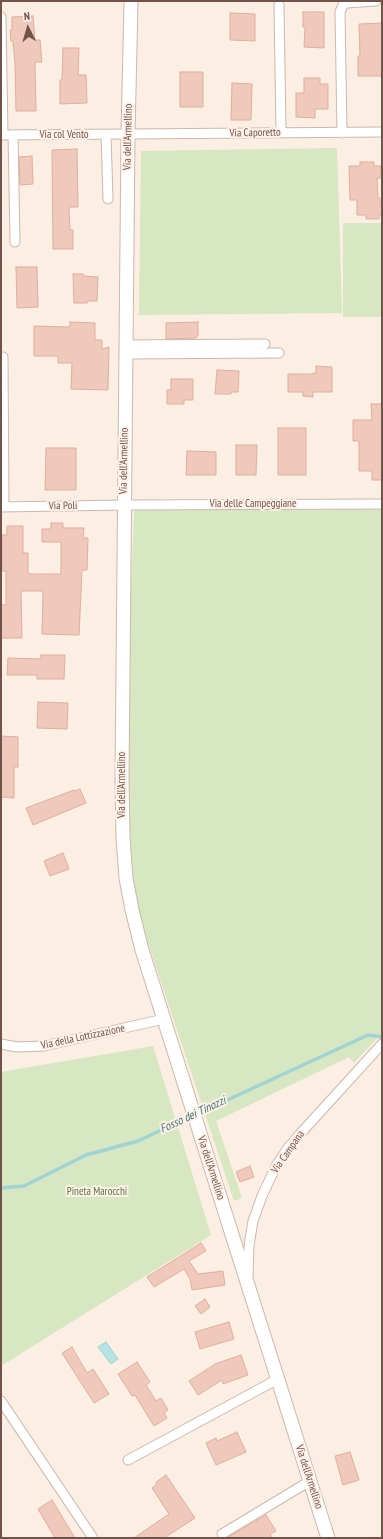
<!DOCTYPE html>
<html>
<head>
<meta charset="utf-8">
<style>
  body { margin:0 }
  #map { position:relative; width:383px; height:1539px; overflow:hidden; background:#fbeee2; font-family:"PT Sans Narrow",sans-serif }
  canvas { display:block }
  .frame { position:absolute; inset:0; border:2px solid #71534a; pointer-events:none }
  .north { position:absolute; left:8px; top:8px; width:40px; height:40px; -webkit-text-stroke:3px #fef2e8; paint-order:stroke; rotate:355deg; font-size:11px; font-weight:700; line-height:16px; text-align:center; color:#71534a }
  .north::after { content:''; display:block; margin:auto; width:14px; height:18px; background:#71534a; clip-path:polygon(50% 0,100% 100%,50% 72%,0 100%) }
</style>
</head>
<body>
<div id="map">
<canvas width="383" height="1539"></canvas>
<div class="frame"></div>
<div class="north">N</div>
</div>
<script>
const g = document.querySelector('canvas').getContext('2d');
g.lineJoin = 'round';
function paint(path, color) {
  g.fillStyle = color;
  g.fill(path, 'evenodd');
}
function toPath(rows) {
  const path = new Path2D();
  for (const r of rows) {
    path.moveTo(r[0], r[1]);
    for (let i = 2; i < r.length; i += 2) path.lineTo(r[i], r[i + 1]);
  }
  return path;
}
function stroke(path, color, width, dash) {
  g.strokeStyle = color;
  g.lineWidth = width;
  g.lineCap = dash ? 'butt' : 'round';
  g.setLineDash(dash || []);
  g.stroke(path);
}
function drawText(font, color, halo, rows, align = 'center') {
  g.font = font + ' "PT Sans Narrow",sans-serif';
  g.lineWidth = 4;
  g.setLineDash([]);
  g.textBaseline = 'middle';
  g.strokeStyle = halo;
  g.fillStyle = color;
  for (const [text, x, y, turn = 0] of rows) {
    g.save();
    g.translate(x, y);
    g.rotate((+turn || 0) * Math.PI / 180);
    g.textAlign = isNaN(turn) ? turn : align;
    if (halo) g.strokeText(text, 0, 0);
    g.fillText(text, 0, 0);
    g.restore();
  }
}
paint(toPath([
  [337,148,342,313,139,315,141,151],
  [343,223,382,223,382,317,343,317],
  [382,508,382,1033,354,1063,349,1057,216,1121,242,1198,234,1201,135,904,123,809,134,510],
  [153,1046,211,1235,1,1366,1,1072]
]), '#d6e7c2');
const water = toPath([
  [106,1342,118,1359,111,1364,98,1347,106,1342]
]);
paint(water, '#b8e3e3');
stroke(water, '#9fd3d4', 1);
stroke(toPath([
  [197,1114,368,1035,382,1037],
  [1,1188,24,1186,86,1155,138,1141,191,1116]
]), '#9fd3d4', 3.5);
const building = toPath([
  [303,12,324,12,324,48,304,47,305,27,303,27,303,12],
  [230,13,255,14,255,41,230,40,230,13],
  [33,16,35,40,40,40,42,62,35,62,36,111,16,111,15,64,13,41,11,41,10,30,12,30,12,17,33,16],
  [382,23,382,76,358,76,358,56,360,56,359,24,382,23],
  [63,48,79,48,78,75,86,75,87,103,60,104,60,80,62,80,63,48],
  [180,72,203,72,203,107,180,107,180,72],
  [304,78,320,78,320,84,328,84,328,109,315,109,315,118,296,117,296,93,304,93,304,78],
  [232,83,252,84,251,120,231,120,232,83],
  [77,149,78,207,69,207,70,230,73,230,73,249,53,249,52,150,77,149],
  [32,156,33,184,20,185,19,157,32,156],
  [360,162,374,162,374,166,381,166,381,178,377,178,378,198,380,198,380,204,382,204,382,215,379,215,379,219,366,219,366,215,357,215,357,200,350,200,349,166,360,166,360,162],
  [16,267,37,267,38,307,17,308,16,267],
  [73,274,83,274,83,276,98,277,97,301,88,301,87,303,74,303,73,274],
  [70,322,95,323,95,340,102,340,102,349,109,347,108,390,71,389,72,363,58,363,58,356,34,356,34,326,70,327,70,322],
  [198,322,198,336,196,336,196,338,166,339,166,323,198,322],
  [316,366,332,367,332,392,313,392,313,397,303,396,303,392,288,392,288,374,313,374,313,373,316,373,316,366],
  [217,370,239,371,238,392,231,392,231,394,215,394,217,370],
  [171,379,193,379,193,400,184,400,184,404,167,404,167,390,171,390,171,379],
  [371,404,382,404,382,480,372,480,372,471,359,471,359,441,353,441,353,420,372,420,371,404],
  [278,428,306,428,306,475,278,475,278,428],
  [236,445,257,445,256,475,236,475,236,445],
  [46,448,76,448,76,490,45,490,46,448],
  [187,451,216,452,216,475,186,475,187,451],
  [51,523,63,523,63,528,84,528,83,538,88,538,87,570,82,570,79,635,42,634,43,591,21,591,22,638,1,638,1,605,6,605,6,571,2,571,2,535,7,535,7,526,23,526,23,553,28,553,28,574,61,574,61,542,42,542,42,529,51,529,51,523],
  [41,655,65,655,64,679,37,679,37,675,7,675,8,658,41,659,41,655],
  [38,702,68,703,67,729,37,728,38,702],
  [1,736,18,737,18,767,14,767,14,798,1,797,1,736],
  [80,789,86,803,33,825,26,808,74,790,75,791,80,789],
  [63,853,69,869,50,876,44,861,63,853],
  [250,1166,254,1177,240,1182,236,1172,250,1166],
  [201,1243,206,1251,189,1261,198,1274,223,1271,225,1285,192,1290,190,1279,184,1269,154,1287,147,1277,201,1243],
  [205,1299,210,1307,201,1314,195,1306,205,1299],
  [229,1322,234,1339,200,1349,195,1332,229,1322],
  [72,1347,87,1373,93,1369,109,1394,94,1403,62,1353,72,1347],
  [241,1355,248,1375,223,1384,222,1380,198,1395,189,1381,215,1364,241,1355],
  [137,1362,150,1382,146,1385,156,1401,161,1398,168,1410,164,1413,167,1418,154,1426,135,1395,132,1396,118,1374,137,1362],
  [237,1432,246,1452,216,1465,206,1443,216,1438,217,1441,237,1432],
  [350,1452,359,1480,343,1485,335,1456,350,1452],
  [166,1475,195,1518,164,1538,134,1538,169,1514,152,1488,157,1484,156,1482,166,1475],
  [52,1500,75,1538,55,1538,38,1509,52,1500],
  [266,1515,276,1531,270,1534,272,1538,227,1538,266,1515]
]);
paint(building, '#efc9bb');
stroke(building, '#e1ad9c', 1);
const street = toPath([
  [279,5,281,133],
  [1,17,3,135],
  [342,133,340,12,343,5,346,3,376,1],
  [1,135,382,132],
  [13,135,15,242],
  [106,135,108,199],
  [126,345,265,344],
  [125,354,279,353],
  [3,357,4,507],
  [1,507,124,505,382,504],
  [1,1044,17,1047,44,1046,164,1019],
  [248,1276,249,1245,253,1221,262,1196,276,1166,288,1148,300,1134,382,1044],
  [1,1401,93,1538],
  [128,1460,278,1379],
  [222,1534,310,1481]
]);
const secondary = toPath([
  [131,1,128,135,122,777,123,838,126,878,132,910,142,950,328,1538]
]);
stroke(street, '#ceb7ac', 11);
stroke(secondary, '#d0b6aa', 15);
stroke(street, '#fff', 9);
stroke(secondary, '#fff', 13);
drawText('11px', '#71534a', '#fef2e8', [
  ["Via Caporetto",255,133,-1],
  ["Via col Vento",64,135],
  ["Via dell'Armellino",128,137,-89],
  ["Via dell'Armellino",124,461,-89],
  ["Via delle Campeggiane",253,504],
  ["Via Poli",63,506,-1],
  ["Via dell'Armellino",122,785,-90],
  ["Via della Lottizzazione",83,1037,-12],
  ["Via Campana",288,1152,-55],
  ["Via dell'Armellino",211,1168,72],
  ["Via dell'Armellino",309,1477,72]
]);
drawText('11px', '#597742', '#fef2e8', [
  ["Pineta Marocchi",97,1192]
]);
drawText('italic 12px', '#3f7576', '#fef2e8', [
  ["Fosso dei Tinozzi",193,1115,-25]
]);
</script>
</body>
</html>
